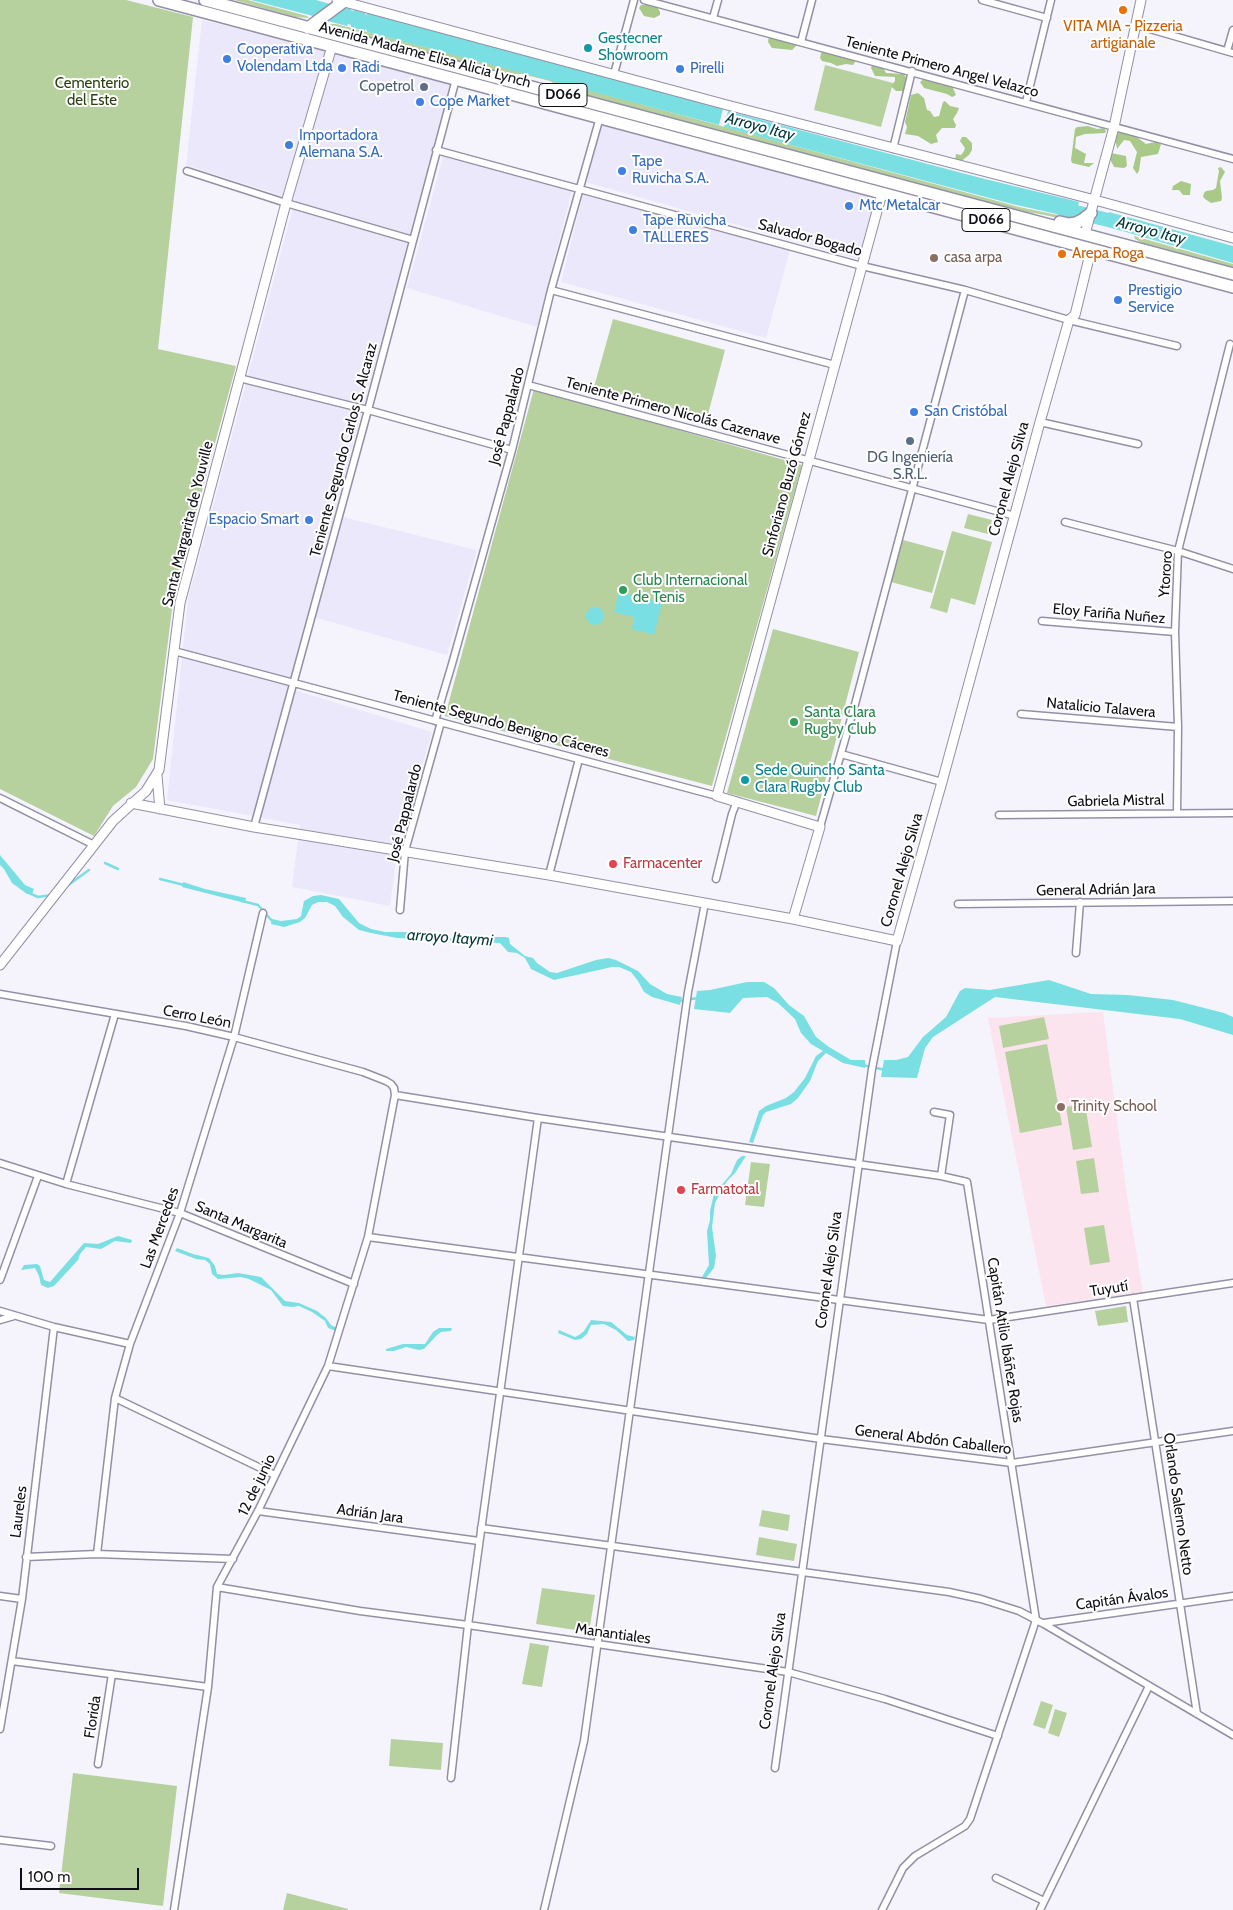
<!DOCTYPE html>
<html>
<head>
<meta charset="utf-8">
<style>
  body { margin:0 }
  #map { position:relative; width:1233px; height:1910px; overflow:hidden; background:#f5f4fd; font-family:Cabin,sans-serif }
  canvas { display:block }
  .scale { position:absolute; left:20px; top:1868px; width:119px; height:22px; box-sizing:border-box; border:2px solid #100f17; border-top:0; padding-left:6px; font-size:15px; line-height:18px; white-space:nowrap; color:#100f17; -webkit-text-stroke:4px #fff; paint-order:stroke }
</style>
</head>
<body>
<div id="map">
<canvas width="1233" height="1910"></canvas>
<div class="scale">100 m</div>
</div>
<script>
const g = document.querySelector('canvas').getContext('2d');
g.lineJoin = 'round';
function paint(path, color) {
  g.fillStyle = color;
  g.fill(path, 'evenodd');
}
function toPath(rows) {
  const path = new Path2D();
  for (const r of rows) {
    if (r.length === 3) {
      path.moveTo(r[0] + r[2], r[1]);
      path.arc(r[0], r[1], r[2], 0, 2 * Math.PI);
      continue;
    }
    path.moveTo(r[0], r[1]);
    for (let i = 2; i < r.length; i += 2) path.lineTo(r[i], r[i + 1]);
  }
  return path;
}
function stroke(path, color, width, dash) {
  g.strokeStyle = color;
  g.lineWidth = width;
  g.lineCap = dash ? 'butt' : 'round';
  g.setLineDash(dash || []);
  g.stroke(path);
}
function drawText(font, color, halo, rows, align = 'center') {
  g.font = font + ' Cabin,sans-serif';
  g.lineWidth = 4;
  g.setLineDash([]);
  g.textBaseline = 'middle';
  g.strokeStyle = halo;
  g.fillStyle = color;
  for (const [text, x, y, turn = 0] of rows) {
    g.save();
    g.translate(x, y);
    g.rotate((+turn || 0) * Math.PI / 180);
    g.textAlign = isNaN(turn) ? turn : align;
    if (halo) g.strokeText(text, 0, 0);
    g.fillText(text, 0, 0);
    g.restore();
  }
}
paint(toPath([
  [202,20,451,82,334,515,477,550,447,655,310,616,291,689,432,732,398,846,390,906,292,887,300,825,167,800,188,599,295,200,186,165],
  [601,123,878,196,862,260,585,182],
  [443,157,572,190,537,327,407,288],
  [583,195,790,250,766,338,561,282]
]), '#eae8fa');
paint(toPath([
  [1103,1012,1127,1196,1143,1292,1046,1306,988,1018]
]), '#fce4ef');
paint(toPath([
  [0,0,126,0,193,17,158,349,236,366,174,594,153,759,136,787,113,806,94,836,0,789],
  [234,0,248,0,307,16,309,18,295,17],
  [330,24,336,24,567,84,1019,207,1067,217,1068,220,1040,214,1018,211,566,91,550,81,522,74,503,74,326,26],
  [313,34,837,173,867,184,314,36],
  [825,65,893,83,881,127,814,110],
  [1134,236,1233,264,1233,269,1149,247,1135,239],
  [613,319,725,350,707,418,594,387],
  [534,389,802,465,712,786,445,716],
  [968,514,992,520,988,534,964,528],
  [952,531,992,542,975,605,951,598,947,613,930,608],
  [903,540,944,551,932,593,891,582],
  [773,629,859,652,816,816,727,793],
  [1044,1017,1049,1039,1003,1048,999,1026],
  [1047,1044,1062,1125,1020,1133,1005,1052],
  [1085,1104,1092,1147,1073,1150,1066,1107],
  [1094,1158,1099,1192,1081,1194,1076,1161],
  [751,1162,770,1164,764,1207,745,1205],
  [1104,1225,1110,1262,1090,1265,1084,1228],
  [1126,1306,1128,1322,1098,1326,1095,1311],
  [762,1510,790,1515,788,1531,759,1526],
  [759,1537,797,1544,794,1561,756,1555],
  [542,1588,595,1595,589,1632,536,1624],
  [530,1643,549,1646,542,1687,522,1684],
  [1041,1701,1053,1705,1045,1729,1033,1725],
  [1055,1709,1067,1713,1059,1737,1048,1733],
  [391,1739,443,1743,441,1770,389,1766],
  [73,1773,177,1786,163,1906,59,1893],
  [287,1893,348,1909,348,1910,283,1910]
]), '#b6d09e');
paint(toPath([
  [650,4,657,6,660,12,660,15,654,18,644,16,639,8,641,5],
  [769,36,791,42,797,45,792,50,772,48,768,42],
  [822,50,854,59,855,62,853,65,846,64,837,66,831,63,822,61,820,58],
  [872,65,883,67,886,73,904,74,906,78,905,88,903,91,896,91,891,86,895,81,895,77,875,76,871,68],
  [925,78,949,85,953,88,956,95,952,97,947,94,924,88,920,82],
  [918,93,924,98,927,110,930,111,934,117,939,116,943,102,945,101,950,106,959,108,957,113,953,119,956,125,955,128,942,128,936,135,938,142,931,144,918,136,905,134,907,127,905,122,911,95],
  [1088,126,1097,129,1104,128,1106,131,1105,133,1085,134,1076,137,1075,148,1086,154,1084,163,1094,163,1089,167,1072,163,1071,160,1075,129,1077,127],
  [1123,130,1130,132,1146,144,1155,142,1161,144,1158,154,1141,157,1139,171,1137,174,1133,168,1137,152,1130,141,1124,140,1117,149,1116,143,1113,142,1113,138,1117,133],
  [962,137,966,137,972,143,972,150,969,155,959,163,955,161,956,154,961,155,964,151,965,148,960,141],
  [1111,153,1126,156,1127,166,1124,168,1114,167,1110,159],
  [1221,167,1225,172,1220,181,1222,198,1221,201,1211,203,1205,199,1203,197,1204,193,1206,191,1213,190,1216,188,1219,171,1218,168],
  [1181,181,1191,184,1190,195,1183,195,1179,190,1172,190,1173,186]
]), '#a8c988');
paint(toPath([
  [251,0,316,0,330,4,313,16],
  [345,8,351,9,348,23,351,23,354,10,365,13,365,28,367,29,367,13,514,52,723,109,719,125,367,32,366,28,365,31,351,27,351,23,348,23,347,26,328,21],
  [728,111,977,177,1079,202,1075,218,1012,204,724,127],
  [1109,212,1233,246,1233,263,1105,226],
  [619,592,662,603,654,635,632,629,634,617,614,612],
  [595,616,9],
  [0,855,25,885,34,889,32,894,27,894,12,883,4,869,0,865],
  [183,882,205,889,246,898,245,903,182,887],
  [321,895,339,899,359,923,371,929,385,932,413,932,450,938,485,939,491,937,506,937,509,938,510,944,525,956,533,958,537,963,550,972,557,973,596,960,608,958,616,960,638,971,650,984,667,994,682,997,680,1005,652,997,644,992,638,981,631,972,619,967,612,967,554,980,531,969,525,958,517,953,508,952,500,943,397,938,371,933,359,930,343,917,335,906,327,902,318,902,312,905,305,918,300,922,284,927,271,924,272,919,281,921,297,919,301,916,304,901,313,896],
  [1049,980,1091,994,1128,995,1173,1000,1224,1013,1233,1017,1233,1035,1180,1019,995,997,933,1037,925,1048,917,1078,881,1077,884,1060,896,1060,908,1057,923,1037,946,1017,960,991,965,988,990,990],
  [747,982,764,982,774,988,789,1005,804,1016,816,1037,829,1047,851,1060,865,1060,865,1068,843,1063,826,1053,818,1061,810,1081,798,1098,791,1104,766,1112,763,1115,753,1143,749,1142,759,1111,766,1106,786,1098,794,1092,805,1078,816,1056,823,1051,811,1044,801,1033,795,1019,778,1003,767,997,743,998,730,1013,694,1009,697,991,710,990],
  [742,1156,746,1156,735,1173,727,1181,715,1203,712,1227,716,1256,714,1268,706,1278,702,1277,709,1265,707,1231,710,1220,710,1211,714,1194,731,1174,737,1160],
  [118,1236,132,1240,131,1243,115,1241,101,1249,86,1247,80,1254,78,1260,54,1286,48,1288,41,1285,39,1276,35,1268,21,1270,24,1265,37,1264,40,1266,44,1280,50,1282,84,1243,98,1244],
  [177,1248,193,1254,209,1258,215,1266,217,1274,224,1275,238,1273,261,1277,285,1301,299,1303,317,1311,326,1318,331,1325,337,1328,336,1331,328,1328,325,1321,312,1312,299,1306,292,1307,283,1306,271,1290,249,1279,241,1277,218,1279,212,1274,210,1264,205,1260,196,1259,175,1251],
  [591,1320,611,1322,627,1335,635,1337,634,1340,628,1341,616,1330,604,1324,591,1325,587,1334,581,1339,575,1340,558,1333,559,1330,575,1337,579,1335,584,1331],
  [439,1328,452,1328,451,1331,441,1332,437,1335,424,1349,419,1350,406,1347,394,1351,386,1351,386,1349,403,1344,425,1344,433,1332]
]), '#79dfe3');
stroke(toPath([
  [105,863,118,869],
  [160,879,184,885],
  [67,886,89,870],
  [29,893,38,897,52,895],
  [242,901,258,905,273,922],
  [679,1001,698,998],
  [862,1065,886,1070]
]), '#79dfe3', 2.5);
stroke(toPath([
  [331,12,385,27],
  [1060,208,1124,224]
]), '#79dfe3', 14);
const street = toPath([
  [644,0,1233,159],
  [982,0,1047,18],
  [713,18,718,0],
  [1136,25,1233,53],
  [801,42,812,0],
  [1227,51,1233,30],
  [614,74,634,0],
  [1026,102,1051,0],
  [893,149,912,71],
  [436,150,862,266,965,290,1069,320,1177,346],
  [187,171,286,203,413,240],
  [551,290,835,365],
  [239,378,368,410,512,450],
  [528,385,1015,516],
  [1040,422,1138,444],
  [1065,522,1178,551,1233,569],
  [1042,621,1175,632],
  [174,651,717,796],
  [1021,714,1178,727],
  [435,721,452,664,512,450,551,290,600,117],
  [841,754,942,782],
  [0,798,94,845],
  [1177,813,1178,727,1175,632,1178,551,1230,344],
  [999,815,1233,813],
  [254,827,368,410,456,79],
  [820,827,854,708,965,290],
  [549,875,579,759],
  [716,879,732,814,737,801],
  [958,904,1233,901],
  [400,910,405,851,441,722],
  [1076,953,1080,902],
  [0,994,186,1026,234,1037,363,1072,386,1081,391,1084,394,1088,395,1095,368,1237,328,1366,258,1511,217,1587,208,1687,174,1910],
  [395,1095,538,1118,941,1176,967,1182,1036,1620,970,1819,965,1826,915,1856,903,1868,882,1910],
  [934,1112,950,1115,941,1176],
  [0,1163,66,1184,180,1213,354,1284],
  [66,1184,115,1014],
  [368,1237,989,1320,1233,1283],
  [0,1280,38,1176],
  [1133,1298,1197,1714],
  [0,1311,54,1327,130,1344],
  [0,1320,14,1316],
  [328,1366,821,1439,1012,1463,1233,1431],
  [115,1398,275,1475],
  [258,1511,479,1541],
  [481,1528,949,1592,981,1599,1019,1611,1044,1624,1233,1735],
  [97,1554,115,1398,130,1344,180,1213,234,1037,263,913],
  [26,1557,97,1554,233,1559],
  [217,1587,360,1611,468,1625,788,1672,885,1699,998,1736],
  [0,1596,22,1599],
  [1044,1623,1233,1596],
  [12,1661,208,1687],
  [0,1729,22,1599,54,1327],
  [98,1764,112,1674],
  [775,1768,872,1069,897,941],
  [451,1778,468,1625,538,1118],
  [0,1840,51,1846],
  [996,1878,1044,1901],
  [544,1910,584,1741,688,992,705,903],
  [1040,1910,1149,1686]
]);
const secondary = toPath([
  [337,0,727,105,1095,200,1233,238],
  [1085,234,1114,127,1141,0],
  [157,776,160,809],
  [131,803,254,827,549,875,793,919,897,941,942,782,1040,422,1069,320,1075,315,1090,254,1089,249],
  [793,919,820,827,717,796,882,193],
  [0,965,113,821,146,791,159,770,180,603,286,203,332,46]
]);
const highway = toPath([
  [159,0,1233,287],
  [205,0,1233,274],
  [308,28,343,2],
  [1060,222,1069,224,1076,223,1082,220,1091,213]
]);
stroke(street, '#9390a5', 9);
stroke(secondary, '#9390a5', 11);
stroke(highway, '#9390a5', 14);
stroke(street, '#fff', 6);
stroke(secondary, '#fff', 9);
stroke(highway, '#fff', 11);
for (const [x, y, r, color] of [
  [1123,10,5,"#e8710a"],
  [588,48,5,"#0f9aa8"],
  [227,59,5,"#3f7fe0"],
  [342,68,5,"#3f7fe0"],
  [680,69,5,"#3f7fe0"],
  [424,87,5,"#5c6f8a"],
  [420,102,5,"#3f7fe0"],
  [289,145,5,"#3f7fe0"],
  [622,171,5,"#3f7fe0"],
  [849,206,5,"#3f7fe0"],
  [633,230,5,"#3f7fe0"],
  [1062,254,5,"#e8710a"],
  [934,258,5,"#8d6e63"],
  [1118,300,5,"#3f7fe0"],
  [914,412,5,"#3f7fe0"],
  [910,441,5,"#5c6f8a"],
  [309,520,5,"#3f7fe0"],
  [623,590,5,"#2e9e5b"],
  [794,722,5,"#2e9e5b"],
  [745,780,5,"#0f9aa8"],
  [613,864,5,"#e0444e"],
  [1061,1107,5,"#8d6e63"],
  [681,1190,5,"#e0444e"]
]) {
  const dot = new Path2D();
  dot.arc(x, y, r, 0, 2 * Math.PI);
  g.fillStyle = color;
  g.fill(dot);
  stroke(dot, '#fff', 2);
}
for (const [x, y, w] of [
  [563,95,48],
  [986,220,48]
]) {
  const box = new Path2D();
  box.roundRect(x - w / 2, y - 11.5, w, 23, 4);
  g.fillStyle = '#fff';
  g.fill(box);
  stroke(box, '#100f17', 1);
}
drawText('bold 14px', '#100f17', null, [
  ["D066",563,95],
  ["D066",986,220]
]);
drawText('15px', '#c56008', '#fff', [
  ["VITA MIA - Pizzeria",1123,27],
  ["artigianale",1123,44],
  ["Arepa Roga",1072,254,"left"]
]);
drawText('15px', '#0d838f', '#fff', [
  ["Gestecner",598,39],
  ["Showroom",598,56],
  ["Sede Quincho Santa",755,771],
  ["Clara Rugby Club",755,788]
], 'left');
drawText('15px', '#366cbe', '#fff', [
  ["Cooperativa",237,50],
  ["Volendam Ltda",237,67],
  ["Radi",352,68],
  ["Pirelli",690,69],
  ["Cope Market",430,102],
  ["Importadora",299,136],
  ["Alemana S.A.",299,153],
  ["Tape",632,162],
  ["Ruvicha S.A.",632,179],
  ["Mtc Metalcar",859,206],
  ["Tape Ruvicha",643,221],
  ["TALLERES",643,238],
  ["Prestigio",1128,291],
  ["Service",1128,308],
  ["San Cristóbal",924,412],
  ["Espacio Smart",299,520,"right"]
], 'left');
drawText('15px', '#100f17', '#fff', [
  ["Avenida Madame Elisa Alicia Lynch",425,55,15],
  ["Teniente Primero Angel Velazco",942,67,15],
  ["Salvador Bogado",810,238,15],
  ["Teniente Primero Nicolás Cazenave",673,411,15],
  ["José Pappalardo",507,416,-75],
  ["Teniente Segundo Carlos S. Alcaraz",344,450,-75],
  ["Coronel Alejo Silva",1009,479,-75],
  ["Sinforiano Buzó Gómez",787,484,-75],
  ["Santa Margarita de Youville",188,524,-76],
  ["Ytororo",1166,574,-86],
  ["Eloy Fariña Nuñez",1109,614,5],
  ["Natalicio Talavera",1101,708,5],
  ["Teniente Segundo Benigno Cáceres",501,724,15],
  ["Gabriela Mistral",1116,801,-1],
  ["José Pappalardo",405,813,-76],
  ["Coronel Alejo Silva",902,870,-74],
  ["General Adrián Jara",1096,890,-1],
  ["Cerro León",197,1017,11],
  ["Santa Margarita",241,1225,23],
  ["Las Mercedes",160,1228,-70],
  ["Coronel Alejo Silva",829,1270,-82],
  ["Tuyutí",1109,1289,-9],
  ["Capitán Atilio Ibáñez Rojas",1005,1340,81],
  ["General Abdón Caballero",933,1440,7],
  ["12 de junio",257,1485,-64],
  ["Orlando Salerno Netto",1178,1504,82],
  ["Laureles",19,1512,-83],
  ["Adrián Jara",370,1514,8],
  ["Capitán Ávalos",1122,1599,-8],
  ["Manantiales",613,1634,8],
  ["Coronel Alejo Silva",773,1671,-82],
  ["Florida",93,1717,-81]
]);
drawText('15px', '#2a3f10', '#fff', [
  ["Cementerio",92,84],
  ["del Este",92,101]
]);
drawText('15px', '#4e5e75', '#fff', [
  ["Copetrol",414,87],
  ["DG Ingeniería",910,458,"center"],
  ["S.R.L.",910,475,"center"]
], 'right');
drawText('15px', '#785e54', '#fff', [
  ["casa arpa",944,258],
  ["Trinity School",1071,1107]
], 'left');
drawText('15px', '#27864d', '#fff', [
  ["Club Internacional",633,581],
  ["de Tenis",633,598],
  ["Santa Clara",804,713],
  ["Rugby Club",804,730]
], 'left');
drawText('15px', '#be3a42', '#fff', [
  ["Farmacenter",623,864],
  ["Farmatotal",691,1190]
], 'left');
drawText('italic 16px', '#043739', '#fff', [
  ["Arroyo Itay",760,127,15],
  ["Arroyo Itay",1151,231,15],
  ["arroyo Itaymi",450,938,4]
]);
</script>
</body>
</html>
